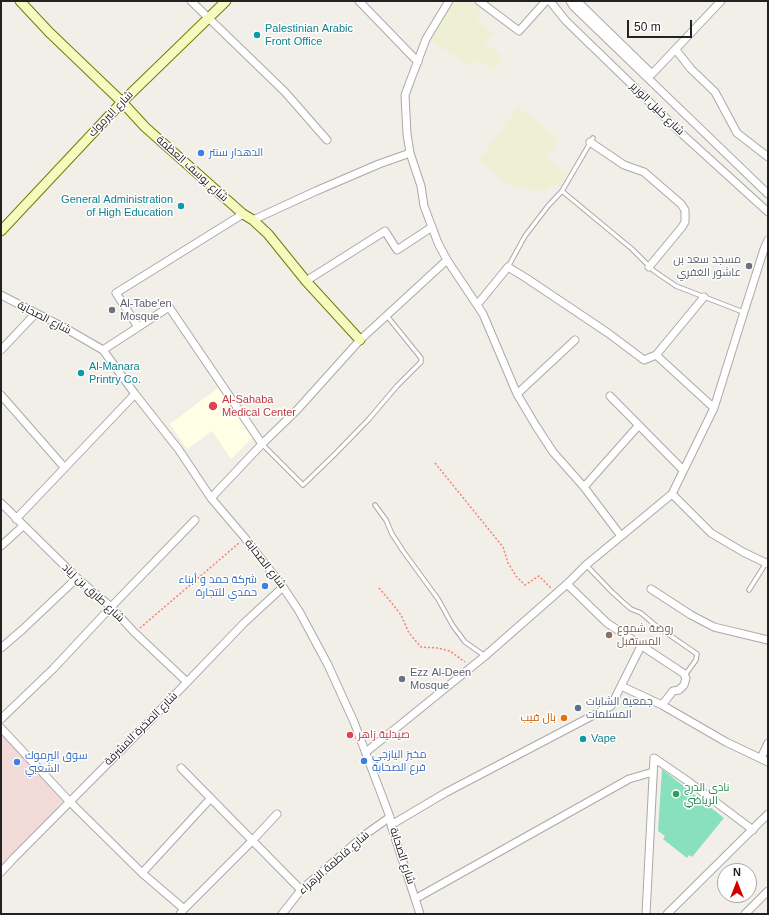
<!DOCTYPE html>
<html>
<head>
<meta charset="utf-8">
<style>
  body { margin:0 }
  #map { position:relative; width:769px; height:915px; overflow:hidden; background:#f2efe9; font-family:Arial,sans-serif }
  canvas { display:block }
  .frame { position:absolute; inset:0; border:2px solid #222; pointer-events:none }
  .north { position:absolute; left:717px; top:863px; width:40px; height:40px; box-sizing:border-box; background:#fff; border:1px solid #a7a7a7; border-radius:50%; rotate:0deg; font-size:11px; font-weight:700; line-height:16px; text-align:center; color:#222 }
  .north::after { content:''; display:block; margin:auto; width:14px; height:18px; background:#d40000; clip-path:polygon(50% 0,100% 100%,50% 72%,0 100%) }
  .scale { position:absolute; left:627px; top:20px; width:65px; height:18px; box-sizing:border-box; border:2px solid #222; border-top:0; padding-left:5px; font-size:12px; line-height:14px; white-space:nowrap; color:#222; -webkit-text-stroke:3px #fff; paint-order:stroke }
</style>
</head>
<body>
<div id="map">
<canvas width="769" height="915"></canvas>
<div class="frame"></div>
<div class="north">N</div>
<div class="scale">50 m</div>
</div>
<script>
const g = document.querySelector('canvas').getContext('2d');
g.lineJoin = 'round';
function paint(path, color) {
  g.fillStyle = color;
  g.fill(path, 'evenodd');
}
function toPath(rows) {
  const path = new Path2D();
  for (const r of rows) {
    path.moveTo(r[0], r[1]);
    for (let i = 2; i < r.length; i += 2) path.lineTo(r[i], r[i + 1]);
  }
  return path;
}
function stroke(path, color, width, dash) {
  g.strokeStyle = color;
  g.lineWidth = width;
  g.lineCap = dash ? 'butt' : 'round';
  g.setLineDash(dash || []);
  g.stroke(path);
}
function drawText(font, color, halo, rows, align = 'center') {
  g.font = font + ' Arial,Cairo,sans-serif';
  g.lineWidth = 3;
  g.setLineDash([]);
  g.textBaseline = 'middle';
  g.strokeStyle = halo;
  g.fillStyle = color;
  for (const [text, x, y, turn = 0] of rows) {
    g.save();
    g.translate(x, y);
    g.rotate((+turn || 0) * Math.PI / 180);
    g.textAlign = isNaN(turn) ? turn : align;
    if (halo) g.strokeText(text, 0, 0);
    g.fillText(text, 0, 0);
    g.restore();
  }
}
paint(toPath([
  [1,726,66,798,1,871]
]), '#f2dad9');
paint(toPath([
  [218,388,253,437,231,459,212,431,187,449,170,424]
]), '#ffffe5');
paint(toPath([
  [456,1,473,1,483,8,476,19,493,32,485,43,503,57,493,71,476,59,469,67,429,39],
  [518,107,559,139,547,160,568,173,560,187,554,184,546,191,530,190,506,184,478,159,481,157]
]), '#eef0d5');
paint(toPath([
  [662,769,724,818,692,857,689,855,687,858,663,839,665,836,658,831]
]), '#88e0be');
const lane = toPath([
  [562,191,632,249,654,271,676,286,743,312],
  [508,267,525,236,548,206,562,191,593,138],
  [262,444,303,485,335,454,369,419,397,386,421,362,421,358,387,316],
  [375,505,386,520,392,534,403,551,438,599,453,626,465,642,485,656],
  [586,565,612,592,624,603,631,609,641,613,655,625,697,654,696,660,685,675],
  [749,590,766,563]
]);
const street = toPath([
  [191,1,285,92,327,140],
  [359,1,418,62],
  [449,1,426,39,405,95,407,134,410,153,421,186,424,206,438,243,447,260,483,314,517,394,536,426,553,452,584,487],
  [479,1,519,31,546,1],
  [550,1,566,21,627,80,681,133,768,212],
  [570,1,573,6,768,194],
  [577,1,652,74,721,1],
  [676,50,691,69,715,92,737,133,768,157],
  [590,142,624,165,644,172,681,204,685,210,685,222,682,227,649,267],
  [253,220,316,191,379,164,410,153],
  [306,281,385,231,397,250,432,227],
  [1,295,65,328,103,350,135,394,179,450,211,498,245,538,283,587,299,611,328,665,354,722,390,817,391,825,420,914],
  [477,305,508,267,526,278,608,333,644,360,656,355,704,297],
  [138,327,116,293,243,214],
  [1,350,36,313],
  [103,350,169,307,262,444],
  [517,394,575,340],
  [1,395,64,467],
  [610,396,683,470],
  [714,408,744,312,764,249,768,240],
  [672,494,711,533,743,552,768,564],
  [211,498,262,444,297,410,360,340,447,260],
  [1,503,77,578,111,607,134,632,187,682],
  [16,519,135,394],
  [621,536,584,487,639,425],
  [1,546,23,526],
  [567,584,607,623,683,673,686,678,684,685,679,690,673,691,662,705],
  [651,589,691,615,714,627,768,640],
  [1,648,22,630,77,578],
  [621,686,662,705,726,742,768,762],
  [1,719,53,669,111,607,195,520],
  [1,728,69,801,142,873],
  [366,752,400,725,485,656,567,584,586,565,672,494,714,408,656,355],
  [761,758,768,743],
  [181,768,301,890],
  [391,825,445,793,611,706,641,646],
  [1,872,14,858,139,732,244,623,283,587],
  [415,899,629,779,653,772],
  [184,909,252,841,277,814],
  [180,914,184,909,142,873,211,798],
  [282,914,301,890,366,834,390,817],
  [646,914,654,758,689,782,753,830],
  [667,914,768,814],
  [745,914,768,891]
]);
const secondary = toPath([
  [20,1,49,32,122,102,145,127,243,214,253,220,268,234,306,281,360,340],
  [1,231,122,102,226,1]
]);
stroke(lane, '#a9a9a9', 5.5);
stroke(street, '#a9a9a9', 9);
stroke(secondary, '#707d05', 11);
stroke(toPath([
  [435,463,503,547,508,563,516,576,525,585,539,576,551,588],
  [379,588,391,602,401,615,409,633,421,647,438,648,450,651,465,662],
  [140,628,239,543]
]), '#fa8072', 1.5, [2, 2]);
stroke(lane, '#fff', 3.5);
stroke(street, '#fff', 7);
stroke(secondary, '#f7fabf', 9);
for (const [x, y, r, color] of [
  [257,35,4,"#0f9aa8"],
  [201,153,4,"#3f7fe0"],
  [181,206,4,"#0f9aa8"],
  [749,266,4,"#6b7280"],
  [112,310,4,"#6b7280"],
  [81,373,4,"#0f9aa8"],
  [213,406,5,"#e0444e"],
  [265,586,4,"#3f7fe0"],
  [609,635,4,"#8d6e63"],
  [402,679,4,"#6b7280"],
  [578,708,4,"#5c6f8a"],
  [564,718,4,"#e8710a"],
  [350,735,4,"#e0444e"],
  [583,739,4,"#0f9aa8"],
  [364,761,4,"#3f7fe0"],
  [17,762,4,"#3f7fe0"],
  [676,794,4,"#2e9e5b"]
]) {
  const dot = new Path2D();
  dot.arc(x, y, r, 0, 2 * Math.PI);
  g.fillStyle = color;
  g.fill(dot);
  stroke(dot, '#fff', 1.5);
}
drawText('11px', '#0d838f', '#fff', [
  ["Palestinian Arabic",265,29],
  ["Front Office",265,42],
  ["General Administration",173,200,"right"],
  ["of High Education",173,213,"right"],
  ["Al-Manara",89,367],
  ["Printry Co.",89,380],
  ["Vape",591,739]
], 'left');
drawText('11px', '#222', '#fff', [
  ["شارع خليل الوزير",657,109,44],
  ["شارع اليرموك",111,114,-46],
  ["شارع يوسف العظمة",192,169,42],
  ["شارع الصحابة",44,318,27],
  ["شارع الصحابة",265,564,52],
  ["شارع طارق بن زياد",93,593,43],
  ["شارع الصخرة المشرفة",141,729,-45],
  ["شارع الصحابة",402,856,72],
  ["شارع فاطمة الزهراء",334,863,-41]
]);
drawText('11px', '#366cbe', '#fff', [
  ["الدهدار سنتر",209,153],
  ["شركة حمد و أبناء",257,580,"right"],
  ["حمدي للتجارة",257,593,"right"],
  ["مخبز اليازجي",372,755],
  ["فرع الصحابة",372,768],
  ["سوق اليرموك",25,756],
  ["الشعبي",25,769]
], 'left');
drawText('11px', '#5b616d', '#fff', [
  ["مسجد سعد بن",741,260,"right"],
  ["عاشور الغفري",741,273,"right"],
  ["Al-Tabe'en",120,304],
  ["Mosque",120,317],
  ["Ezz Al-Deen",410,673],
  ["Mosque",410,686]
], 'left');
drawText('11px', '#be3a42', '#fff', [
  ["Al-Sahaba",222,400],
  ["Medical Center",222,413],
  ["صيدلية زاهر",358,735]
], 'left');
drawText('11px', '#785e54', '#fff', [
  ["روضة شموع",617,629],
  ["المستقبل",617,642]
], 'left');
drawText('11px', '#4e5e75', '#fff', [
  ["جمعية الشابات",586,702],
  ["المسلمات",586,715]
], 'left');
drawText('11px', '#c56008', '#fff', [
  ["بال فيب",556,718]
], 'right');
drawText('11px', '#27864d', '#fff', [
  ["نادي الدرج",684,788],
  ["الرياضي",684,801]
], 'left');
</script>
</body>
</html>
